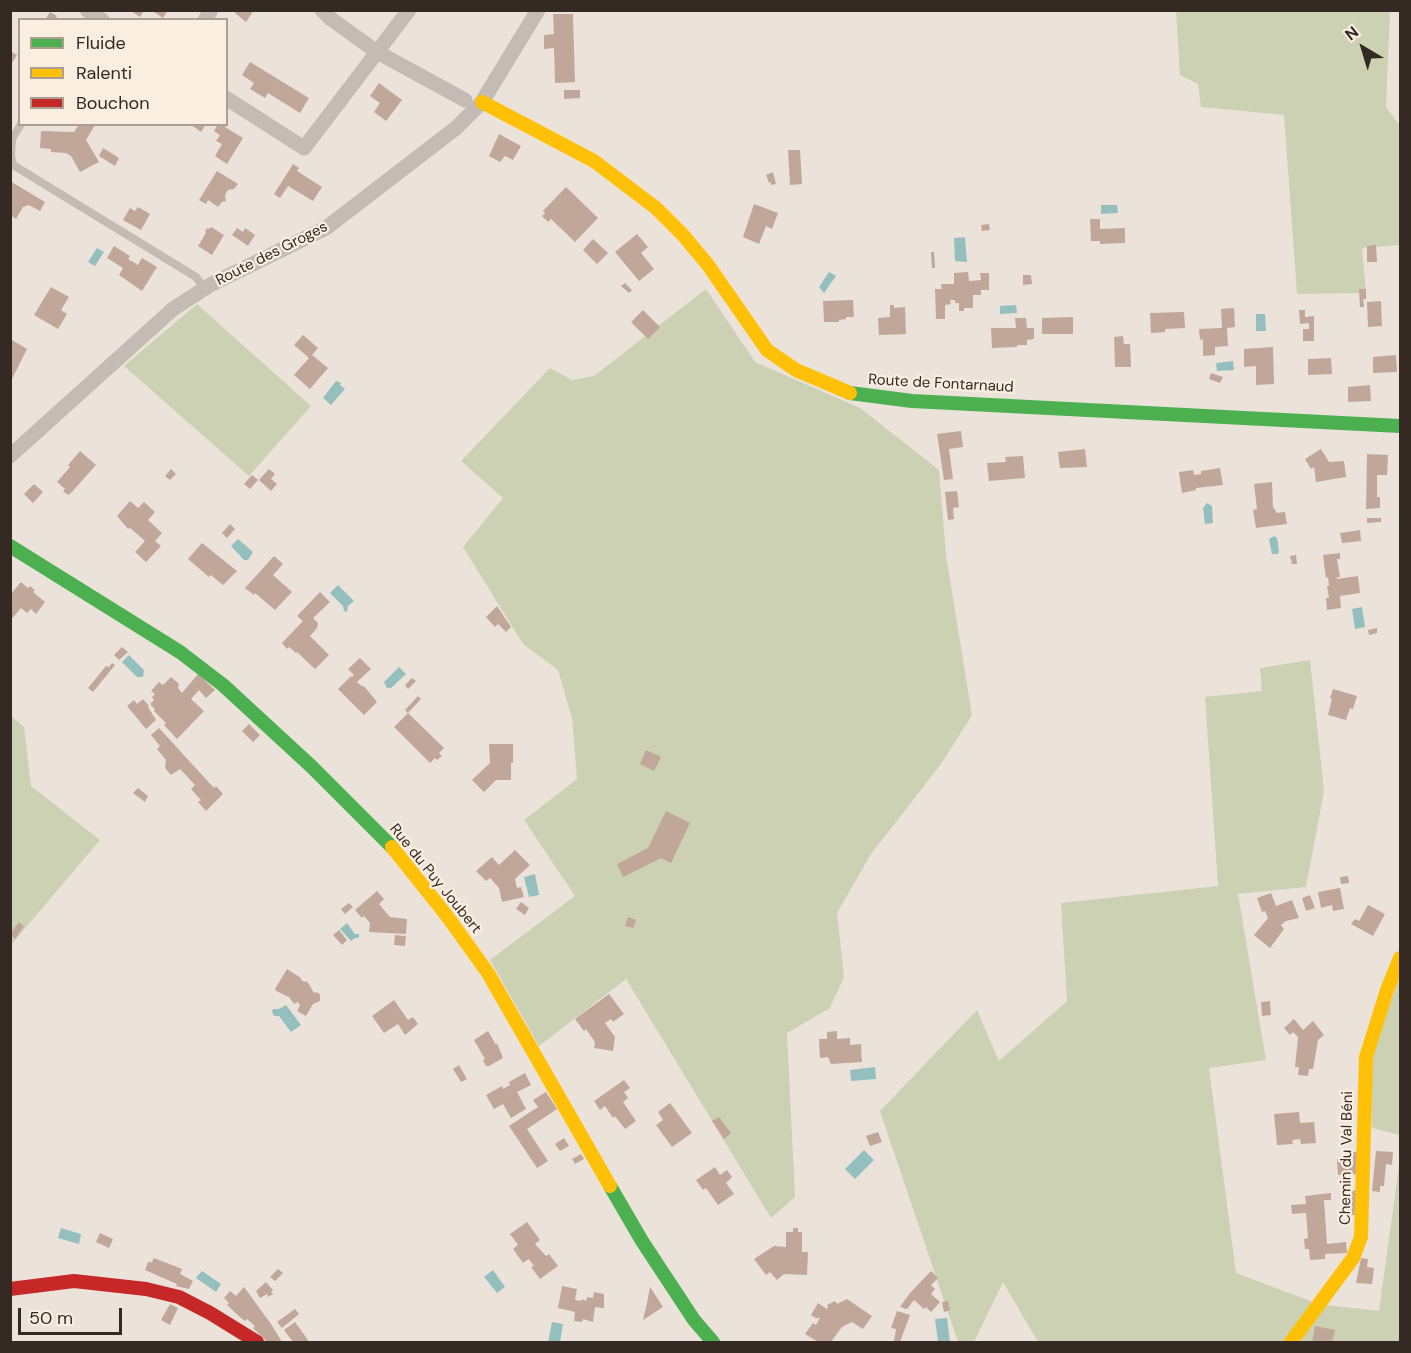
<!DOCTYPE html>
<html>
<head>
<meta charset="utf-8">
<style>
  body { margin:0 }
  #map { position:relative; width:1411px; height:1353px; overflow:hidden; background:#ebe3da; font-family:"DM Sans",sans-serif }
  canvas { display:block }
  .frame { position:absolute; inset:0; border:12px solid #342923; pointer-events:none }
  .legend { position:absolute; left:18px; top:18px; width:210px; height:108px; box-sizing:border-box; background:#faeee0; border:2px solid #ab9f94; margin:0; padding:8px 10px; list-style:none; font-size:18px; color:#342923 }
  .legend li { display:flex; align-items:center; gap:12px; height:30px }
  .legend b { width:30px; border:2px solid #ab9f94 }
  .north { position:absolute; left:1333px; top:18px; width:60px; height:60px; -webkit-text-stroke:4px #faeee0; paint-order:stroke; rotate:322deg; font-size:16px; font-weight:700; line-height:24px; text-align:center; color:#342923 }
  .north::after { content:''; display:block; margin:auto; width:21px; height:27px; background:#342923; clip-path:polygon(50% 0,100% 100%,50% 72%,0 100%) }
  .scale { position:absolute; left:18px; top:1308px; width:104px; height:27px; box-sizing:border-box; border:3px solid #342923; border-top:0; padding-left:8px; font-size:18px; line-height:21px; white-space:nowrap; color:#342923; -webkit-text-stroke:4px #faeee0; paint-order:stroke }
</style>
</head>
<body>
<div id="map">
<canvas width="1411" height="1353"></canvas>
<div class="frame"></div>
<ul class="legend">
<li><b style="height:8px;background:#4caf50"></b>Fluide</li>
<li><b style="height:8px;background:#ffc107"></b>Ralenti</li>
<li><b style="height:8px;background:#c62828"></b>Bouchon</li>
</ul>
<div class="north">N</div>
<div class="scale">50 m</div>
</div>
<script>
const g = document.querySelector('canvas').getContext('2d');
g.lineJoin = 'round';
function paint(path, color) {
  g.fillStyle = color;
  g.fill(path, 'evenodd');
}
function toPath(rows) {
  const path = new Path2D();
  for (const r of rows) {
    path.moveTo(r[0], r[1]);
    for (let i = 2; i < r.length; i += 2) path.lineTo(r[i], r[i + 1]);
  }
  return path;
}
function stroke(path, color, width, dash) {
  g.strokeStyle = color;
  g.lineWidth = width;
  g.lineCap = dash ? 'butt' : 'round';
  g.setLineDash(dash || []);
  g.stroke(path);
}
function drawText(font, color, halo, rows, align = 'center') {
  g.font = font + ' "DM Sans",sans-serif';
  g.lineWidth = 4.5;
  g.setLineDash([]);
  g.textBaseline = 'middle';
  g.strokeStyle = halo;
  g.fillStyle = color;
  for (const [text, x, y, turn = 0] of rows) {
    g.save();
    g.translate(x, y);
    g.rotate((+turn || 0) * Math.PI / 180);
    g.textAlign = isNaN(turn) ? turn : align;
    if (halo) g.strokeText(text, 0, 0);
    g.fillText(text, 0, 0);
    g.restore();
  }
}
paint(toPath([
  [1176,11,1390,11,1386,107,1400,126,1400,245,1362,248,1366,293,1297,294,1284,115,1201,107,1198,84,1180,75],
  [706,289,755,362,860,408,939,470,946,555,972,715,941,764,871,854,837,913,844,977,830,1008,787,1033,795,1197,771,1218,626,979,539,1046,490,960,575,896,524,820,577,779,572,718,558,670,523,644,463,547,503,498,461,461,550,368,572,380,594,376],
  [197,304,311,406,249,476,124,366],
  [1310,660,1324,791,1306,887,1238,894,1266,1060,1209,1068,1236,1273,1318,1304,1379,1311,1400,1159,1400,1342,1038,1342,1003,1282,974,1342,958,1342,880,1111,977,1010,999,1061,1067,1001,1061,903,1218,886,1205,697,1262,691,1260,668],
  [11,716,24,727,31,786,100,840,11,945],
  [1400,974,1400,1135,1372,1128,1370,1062]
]), '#ccd1b3');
paint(toPath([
  [1101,205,1117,205,1118,213,1101,214],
  [965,237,967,262,955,261,954,238],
  [97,248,104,252,95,266,88,262],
  [829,272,836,276,824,293,819,287],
  [1016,305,1017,313,1000,314,1000,306],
  [1256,314,1265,314,1266,331,1256,331],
  [1233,361,1234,370,1217,371,1216,363],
  [336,381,341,383,340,385,345,389,331,405,323,398],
  [1207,503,1212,506,1213,523,1205,524,1203,508],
  [1274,536,1277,538,1279,551,1278,554,1272,554,1269,539],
  [238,539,253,552,248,560,244,560,231,546],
  [338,585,354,601,348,606,347,612,344,611,343,606,330,593],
  [1362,607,1365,627,1355,629,1352,609],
  [129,655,144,670,143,677,137,677,122,662],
  [399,667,406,674,391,688,387,688,384,682],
  [535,874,539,895,529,897,524,877],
  [347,923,355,934,359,934,359,938,355,938,351,941,340,929],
  [286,1005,301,1025,291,1032,279,1016,274,1016,272,1012,273,1009,279,1009],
  [875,1067,876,1079,851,1081,850,1070],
  [864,1150,874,1160,855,1179,845,1169],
  [61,1228,81,1234,79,1244,58,1238],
  [493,1270,505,1287,497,1293,484,1277],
  [202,1271,221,1284,216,1292,196,1278],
  [947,1318,950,1342,938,1342,935,1319],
  [552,1322,563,1324,560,1342,548,1342]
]), '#95bfbe');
paint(toPath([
  [130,10,144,10,140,17],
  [151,10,168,10,163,18],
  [237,10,254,10,246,22,235,13],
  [50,12,57,16,56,18,59,20,45,20],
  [553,14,573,14,575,82,555,83,554,48,544,49,544,35,554,34],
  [10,51,17,55,10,66],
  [250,62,309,98,300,113,268,93,265,98,250,89,254,83,242,75],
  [379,83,402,100,386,121,374,112,380,103,370,96],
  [564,90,580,90,580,98,564,99],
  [75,124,95,125,86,140,99,162,80,172,71,156,66,153,51,152,51,149,40,148,41,131,74,132,78,126],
  [190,124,206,124,201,132],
  [218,124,227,124,225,127,243,138,227,164,215,156,222,144,216,141,220,135,214,131],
  [499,134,521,146,513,160,505,156,500,162,489,156],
  [103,148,119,158,115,166,99,156],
  [788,150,800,150,802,184,790,185],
  [293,164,299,168,297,171,322,187,313,201,288,186,280,198,274,194],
  [217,171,238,184,234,189,228,190,225,195,226,201,222,202,218,207,208,200,206,204,199,200],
  [773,172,776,184,771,185,771,182,769,183,766,175],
  [10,181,45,202,40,211,29,205,23,207,16,219,10,215],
  [566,187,598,218,575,242,551,219,548,222,542,216,545,213,543,211],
  [754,204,778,213,772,229,766,226,759,244,743,237],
  [138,207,150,214,141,230,123,220,130,208,135,211],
  [1090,219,1100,219,1100,229,1125,228,1125,243,1100,244,1100,241,1091,241],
  [989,224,990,230,982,231,981,225],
  [211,227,224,235,212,255,198,246,206,233,205,232,207,228,209,229],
  [237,228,243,232,245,228,255,235,248,246,232,235],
  [637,234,648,247,641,253,654,269,639,281,615,252],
  [593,239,608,253,597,264,583,250],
  [1376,245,1377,262,1367,262,1367,246],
  [114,246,130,256,128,259,138,265,142,258,157,267,142,291,119,275,123,268,107,258],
  [931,252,934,252,935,268,932,268],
  [968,272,969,281,981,280,980,273,989,273,989,290,981,290,981,295,973,295,973,308,964,308,964,311,959,311,959,303,955,303,955,300,950,300,951,304,945,305,945,319,936,319,935,289,942,289,941,284,954,284,954,273],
  [1023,275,1031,275,1032,284,1023,285],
  [625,283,632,290,629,293,621,286],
  [51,287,69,297,61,310,67,314,58,329,34,315],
  [1359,289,1366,289,1366,299,1363,299,1364,307,1360,307],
  [853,300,854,317,846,317,846,319,839,320,839,322,824,322,823,301],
  [1381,301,1382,326,1368,327,1367,302],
  [890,305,894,305,894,308,905,307,906,334,879,335,878,318,890,317],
  [1234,308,1235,327,1227,328,1228,346,1215,347,1215,355,1203,356,1203,339,1200,340,1199,329,1222,328,1221,309],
  [643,310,660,327,648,339,631,322],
  [1299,310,1305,310,1305,317,1314,316,1314,341,1303,341,1303,329,1309,329,1309,323,1300,324],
  [1184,312,1185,328,1165,329,1165,332,1151,333,1150,313],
  [1073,317,1073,334,1042,334,1042,318],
  [1015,318,1026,318,1027,328,1034,328,1034,339,1027,340,1027,345,1017,345,1017,347,992,348,991,328,1016,328],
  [303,335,318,348,312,355,328,368,310,389,294,375,309,358,294,345],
  [1123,336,1124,344,1130,344,1131,367,1115,367,1114,337],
  [12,340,27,349,12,379,10,379],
  [1273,347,1274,384,1256,385,1256,366,1244,367,1244,349],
  [1396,355,1397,372,1373,373,1373,357],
  [1331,358,1332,374,1308,375,1308,359],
  [1211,373,1223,377,1220,383,1209,379],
  [1370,385,1371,401,1348,402,1348,387],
  [961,431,963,447,949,449,953,479,944,480,937,434],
  [1085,449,1087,467,1060,468,1058,452],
  [1321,449,1329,462,1344,461,1346,477,1316,482,1314,467,1311,469,1305,459],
  [80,451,96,465,70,494,68,495,63,491,65,489,57,482,70,467,68,465],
  [1367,454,1388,455,1387,475,1377,475,1377,497,1380,497,1380,508,1366,509],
  [1023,456,1025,478,989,481,987,463,1006,462,1005,457],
  [1220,468,1223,485,1196,488,1196,490,1182,493,1179,472,1193,470,1194,475,1201,474,1201,471],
  [171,469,176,474,170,480,165,476],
  [269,469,275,474,271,479,277,484,271,491,259,480],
  [252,475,258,480,250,489,244,484],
  [1272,482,1273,507,1277,513,1285,512,1287,524,1256,528,1253,510,1257,509,1254,484],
  [34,484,43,492,33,503,24,494],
  [957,491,959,507,953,508,954,519,948,520,945,492],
  [130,501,138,508,144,502,155,512,148,520,162,533,155,541,161,546,146,562,135,552,145,541,130,528,128,529,117,516],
  [1367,518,1381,518,1381,522,1367,523],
  [230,524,235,529,227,538,222,533],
  [1360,530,1361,541,1342,543,1340,533],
  [202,543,237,571,223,585,211,575,209,577,188,559],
  [1340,553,1340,559,1337,559,1340,577,1337,577,1337,579,1358,576,1360,593,1340,596,1341,608,1327,610,1326,598,1329,598,1327,586,1329,586,1328,577,1326,578,1323,555],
  [1296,555,1297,564,1292,564,1290,556],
  [274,556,283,564,273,575,292,592,275,610,255,593,254,595,245,588],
  [21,582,28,588,30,586,35,590,33,592,45,602,36,614,31,609,27,613,21,608,10,621,10,595],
  [320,592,330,602,313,618,318,623,317,628,310,636,329,655,315,669,297,652,296,653,289,647,287,649,282,643,303,621,297,616],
  [497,606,511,627,506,632,498,624,495,627,486,617],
  [1377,628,1377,633,1369,635,1368,630],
  [122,647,128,652,119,660,114,655],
  [360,658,371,669,357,682,363,687,364,686,377,702,364,715,338,689,351,676,352,677,354,675,348,669],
  [112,663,115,665,93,692,88,688,106,666,109,667],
  [198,674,215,690,206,698,199,690,191,699,204,711,177,739,164,725,166,723,154,711,155,709,150,704,154,700,152,697,155,694,151,691,159,682,163,685,171,677,179,684,178,688,182,693],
  [412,678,416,681,408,689,405,685],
  [1333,689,1357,696,1353,709,1350,708,1346,720,1328,715,1332,699,1330,698],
  [418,696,421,699,408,713,444,748,439,753,442,756,437,760,435,758,430,763,394,727,408,713,405,710],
  [143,699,149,706,148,707,156,720,146,729,127,706,134,700,137,704],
  [249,724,260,735,253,742,242,731],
  [159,728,214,788,216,786,223,794,206,811,198,802,201,800,191,789,195,785,180,769,171,775,165,768,166,760,157,749,160,746,151,735],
  [489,744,513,744,513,763,511,763,511,780,496,780,484,792,472,780,490,763],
  [646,750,661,757,654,771,640,764],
  [138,788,148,796,145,802,133,793],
  [666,811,690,823,671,863,661,858,623,877,617,864,648,848],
  [515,850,530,865,515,879,517,888,521,887,524,897,502,902,499,888,490,878,486,881,476,871,492,857,499,865],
  [1348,876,1349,883,1341,884,1340,877],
  [1340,888,1344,909,1333,911,1332,905,1321,908,1318,892],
  [377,891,384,899,379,904,390,917,407,919,406,934,369,932,370,923,364,916,362,918,355,910],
  [1271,893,1276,906,1292,900,1299,918,1286,921,1281,925,1284,929,1270,948,1254,935,1268,918,1265,911,1262,912,1257,898],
  [1310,895,1315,908,1306,911,1302,898],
  [521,902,529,908,525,915,516,909],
  [349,903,353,907,345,914,341,909],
  [1368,905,1385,914,1373,936,1351,924,1355,919,1359,921],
  [628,917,636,920,633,928,625,926],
  [19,922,24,926,15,939,10,934],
  [339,930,347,940,342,945,333,935],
  [395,935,406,936,405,946,394,945],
  [287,969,301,978,301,980,305,982,307,981,314,993,316,992,320,994,320,1001,313,1004,306,1016,297,1011,300,1005,298,1002,294,1004,289,997,276,991,275,989],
  [609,994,624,1014,613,1022,611,1019,605,1023,615,1037,613,1051,594,1048,595,1042,586,1029,584,1031,575,1019],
  [394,1000,408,1020,413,1017,418,1024,405,1035,398,1024,384,1033,372,1016],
  [1270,1001,1271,1015,1262,1016,1261,1002],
  [1294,1019,1303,1030,1313,1021,1324,1035,1318,1040,1313,1069,1309,1069,1308,1076,1298,1075,1299,1067,1295,1067,1298,1037,1293,1032,1290,1035,1284,1028],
  [488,1031,496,1045,497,1043,503,1058,489,1066,486,1066,483,1060,485,1059,474,1040],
  [837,1031,837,1039,850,1038,850,1045,861,1044,862,1062,831,1064,828,1057,820,1058,819,1039,827,1039,827,1032],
  [459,1065,467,1079,461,1082,453,1069],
  [525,1073,531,1085,517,1092,526,1109,511,1118,503,1104,494,1109,486,1095,502,1086,503,1089,510,1085,509,1082],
  [624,1080,630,1088,624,1092,628,1098,623,1102,636,1121,625,1129,615,1116,613,1118,605,1106,600,1110,594,1101],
  [546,1092,557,1109,527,1129,548,1161,537,1168,509,1126,538,1107,533,1100],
  [670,1103,692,1133,672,1147,656,1125,663,1120,658,1112],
  [1299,1112,1300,1123,1314,1122,1316,1143,1301,1144,1300,1139,1292,1140,1293,1144,1277,1145,1274,1114],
  [719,1117,731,1133,724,1139,712,1121],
  [878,1132,882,1142,870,1146,866,1136],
  [564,1138,569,1146,560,1151,555,1144],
  [1376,1151,1393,1152,1392,1165,1386,1164,1384,1186,1380,1186,1380,1192,1372,1191],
  [1352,1152,1357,1152,1358,1174,1338,1175,1337,1159,1353,1158],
  [581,1154,584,1159,575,1164,572,1159],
  [715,1167,720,1175,727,1170,732,1177,726,1183,734,1194,718,1205,706,1188,703,1190,696,1180],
  [1362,1190,1360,1215,1346,1215,1347,1191],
  [1331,1193,1331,1200,1324,1200,1327,1244,1346,1242,1347,1253,1325,1254,1325,1259,1310,1260,1309,1249,1305,1249,1304,1239,1308,1238,1306,1213,1292,1214,1291,1205,1306,1204,1305,1196],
  [527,1222,540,1240,535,1244,546,1256,549,1254,558,1266,540,1279,531,1267,534,1266,529,1259,523,1263,513,1249,518,1245,510,1234],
  [793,1228,798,1228,798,1232,802,1232,802,1252,808,1252,807,1275,784,1274,777,1280,770,1272,766,1275,754,1259,774,1246,786,1247,786,1232,793,1232],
  [100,1233,113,1239,109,1248,96,1242],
  [154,1258,182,1269,180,1274,193,1281,189,1289,176,1286,177,1284,145,1270,148,1262,152,1262],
  [1361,1258,1368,1259,1367,1267,1374,1268,1372,1284,1356,1283],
  [278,1269,283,1273,275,1281,270,1277],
  [931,1271,938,1278,931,1285,935,1289,931,1294,940,1302,931,1312,926,1307,924,1309,914,1300,907,1309,900,1307,910,1293],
  [266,1282,273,1290,271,1292,273,1294,268,1297,267,1294,260,1298,256,1291],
  [562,1286,577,1289,575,1300,581,1301,582,1299,586,1301,587,1297,593,1298,594,1292,604,1294,604,1308,595,1307,593,1322,583,1319,582,1322,574,1321,575,1312,558,1308],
  [244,1287,271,1324,282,1342,267,1342,253,1328,255,1326,247,1319,245,1321,241,1318,227,1305,229,1303,224,1298,230,1291,236,1296],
  [650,1287,663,1307,643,1320,647,1303],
  [847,1299,872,1316,863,1329,852,1322,842,1327,831,1342,818,1342,805,1334,813,1323,816,1325,820,1318,816,1318,811,1315,818,1303,827,1309,828,1308,827,1305,835,1301,837,1304],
  [948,1301,950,1310,944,1312,942,1302],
  [170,1304,178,1308,170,1325,161,1320],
  [295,1309,299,1314,282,1328,277,1322],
  [897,1311,910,1315,900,1342,894,1341,896,1329,891,1328],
  [295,1322,308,1340,307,1342,293,1342,284,1330],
  [1315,1326,1335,1330,1332,1342,1312,1342]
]), '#c1a69a');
stroke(toPath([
  [21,124,12,139,11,155,13,165,196,277,205,289]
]), '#c4bbb4', 8);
stroke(toPath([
  [87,10,102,20],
  [322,10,331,19,377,52,465,100],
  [205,20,211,10],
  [226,98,304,148,409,10],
  [10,456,173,309,210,285,326,228,456,128,482,102,538,10]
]), '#c4bbb4', 15);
stroke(toPath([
  [850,393,912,401,1400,426],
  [10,546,180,652,223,685,312,767,392,847],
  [610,1186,642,1241,694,1320,713,1342]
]), '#4caf50', 14);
stroke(toPath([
  [482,102,594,161,656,208,683,235,708,265,767,350,796,370,850,393],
  [392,847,447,916,488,973,610,1186],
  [1291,1342,1353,1258,1361,1237,1366,1057,1387,990,1400,958]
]), '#ffc107', 14);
stroke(toPath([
  [10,1289,74,1281,146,1289,179,1297,210,1313,257,1342]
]), '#c62828', 14);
drawText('15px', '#342923', '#faeee0', [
  ["Route des Groges",272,254,-27],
  ["Route de Fontarnaud",941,384,3],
  ["Rue du Puy Joubert",435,879,51],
  ["Chemin du Val Béni",1347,1158,-89]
]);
</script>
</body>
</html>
